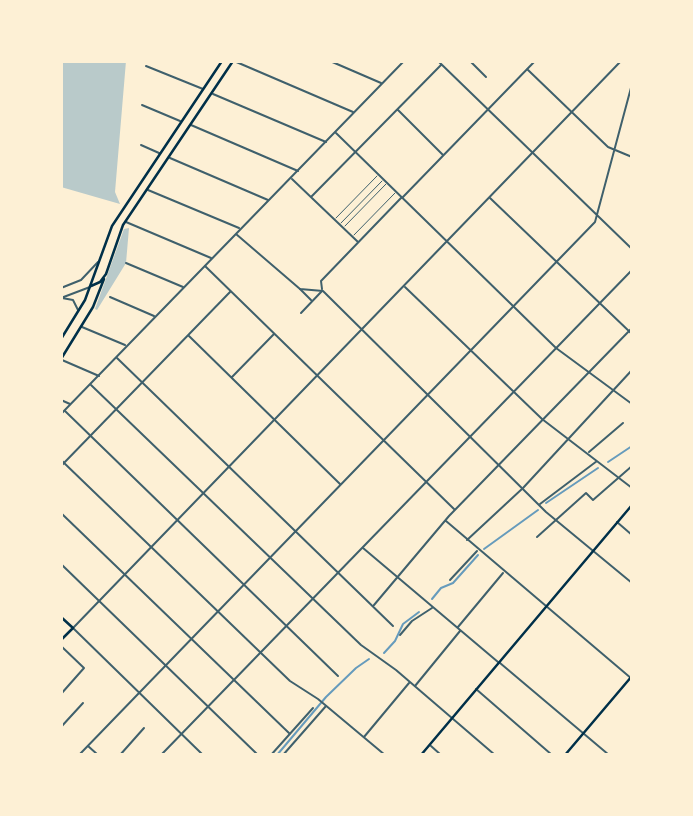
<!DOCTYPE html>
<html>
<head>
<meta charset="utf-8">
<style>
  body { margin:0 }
  #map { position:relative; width:693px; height:816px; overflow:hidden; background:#fdf0d5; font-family:"Archivo Narrow",sans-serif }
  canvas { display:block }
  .frame { position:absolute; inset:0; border:63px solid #fdf0d5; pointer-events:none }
</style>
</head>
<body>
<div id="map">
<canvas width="693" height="816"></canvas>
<div class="frame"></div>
</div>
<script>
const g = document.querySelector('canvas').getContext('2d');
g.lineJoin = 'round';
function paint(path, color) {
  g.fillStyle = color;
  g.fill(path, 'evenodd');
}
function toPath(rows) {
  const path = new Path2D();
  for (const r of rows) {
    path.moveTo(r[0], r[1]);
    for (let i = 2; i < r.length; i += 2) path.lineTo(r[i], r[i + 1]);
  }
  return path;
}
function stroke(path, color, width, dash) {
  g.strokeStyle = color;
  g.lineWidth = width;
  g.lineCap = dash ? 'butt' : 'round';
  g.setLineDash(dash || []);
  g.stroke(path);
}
paint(toPath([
  [61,61,126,61,115,192,120,204,61,187],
  [129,228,126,263,97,310,95,309,124,229]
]), '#b9caca');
stroke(toPath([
  [608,462,632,446],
  [546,503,598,468],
  [484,549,538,510],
  [432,599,441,588,453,583,478,555],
  [384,653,395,641,403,624,419,612],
  [277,755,326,697,356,668,369,659]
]), '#669bbc', 2);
stroke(toPath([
  [336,218,377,176],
  [341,223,382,181],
  [345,226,386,184],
  [354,235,395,193]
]), '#3f606c', 1);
stroke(toPath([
  [234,61,353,112],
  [330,61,381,83],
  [438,61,632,249],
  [470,61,486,77],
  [146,66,203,89],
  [527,69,608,147,632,157],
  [213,94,326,142],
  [142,105,180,121],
  [398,110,443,155],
  [191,125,298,171],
  [141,145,159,153],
  [170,158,268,200],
  [292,179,358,242],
  [148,190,239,228],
  [311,197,441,65],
  [402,198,535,61],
  [490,198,632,334],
  [126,222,211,258],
  [126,263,183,287],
  [205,266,454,509],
  [405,287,542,419,632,488],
  [300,289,311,300],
  [110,297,154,316],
  [301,313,322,291],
  [82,327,125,345],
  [189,336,340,484],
  [117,358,393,626],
  [62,360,99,376],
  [232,377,274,334],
  [91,385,361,645,396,670,495,755],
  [61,400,70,404],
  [65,411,338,676],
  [589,452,623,423],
  [61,460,290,681,318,699,385,755],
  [61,466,230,292],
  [540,504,597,461],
  [61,513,290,734],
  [446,521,632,679],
  [617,522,632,535],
  [537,537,586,493,593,500,632,466],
  [467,540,523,488,632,370],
  [363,548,498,662],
  [61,564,258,755],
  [450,580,477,551],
  [374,605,449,516,632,328],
  [458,627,503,573],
  [73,628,203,755],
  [400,635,412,621,432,608],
  [61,646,84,668,61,694],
  [415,686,460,631],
  [476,689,552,755],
  [61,727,83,703],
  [364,737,409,683],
  [88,746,98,755],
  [431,746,441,755],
  [79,755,595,222,632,84],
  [120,755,144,728],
  [161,755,632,270],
  [271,755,313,708],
  [283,755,326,706]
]), '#3f606c', 2);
stroke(toPath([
  [336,133,556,348,632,404],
  [236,234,300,289,323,291,546,512,632,583],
  [61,288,81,280,98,262],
  [322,289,321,281,401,198],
  [61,298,90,287],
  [62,298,73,300,78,310],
  [61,414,404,61],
  [74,627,621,61],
  [500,663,609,755]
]), '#3f606c', 2);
stroke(toPath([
  [91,286,100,282,106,274,123,225,233,61],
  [61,339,85,300,112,226,222,61],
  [61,359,93,307,104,279],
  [61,617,73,628,61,640],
  [421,755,632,505],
  [565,755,632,676]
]), '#003049', 2.5);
</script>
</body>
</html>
